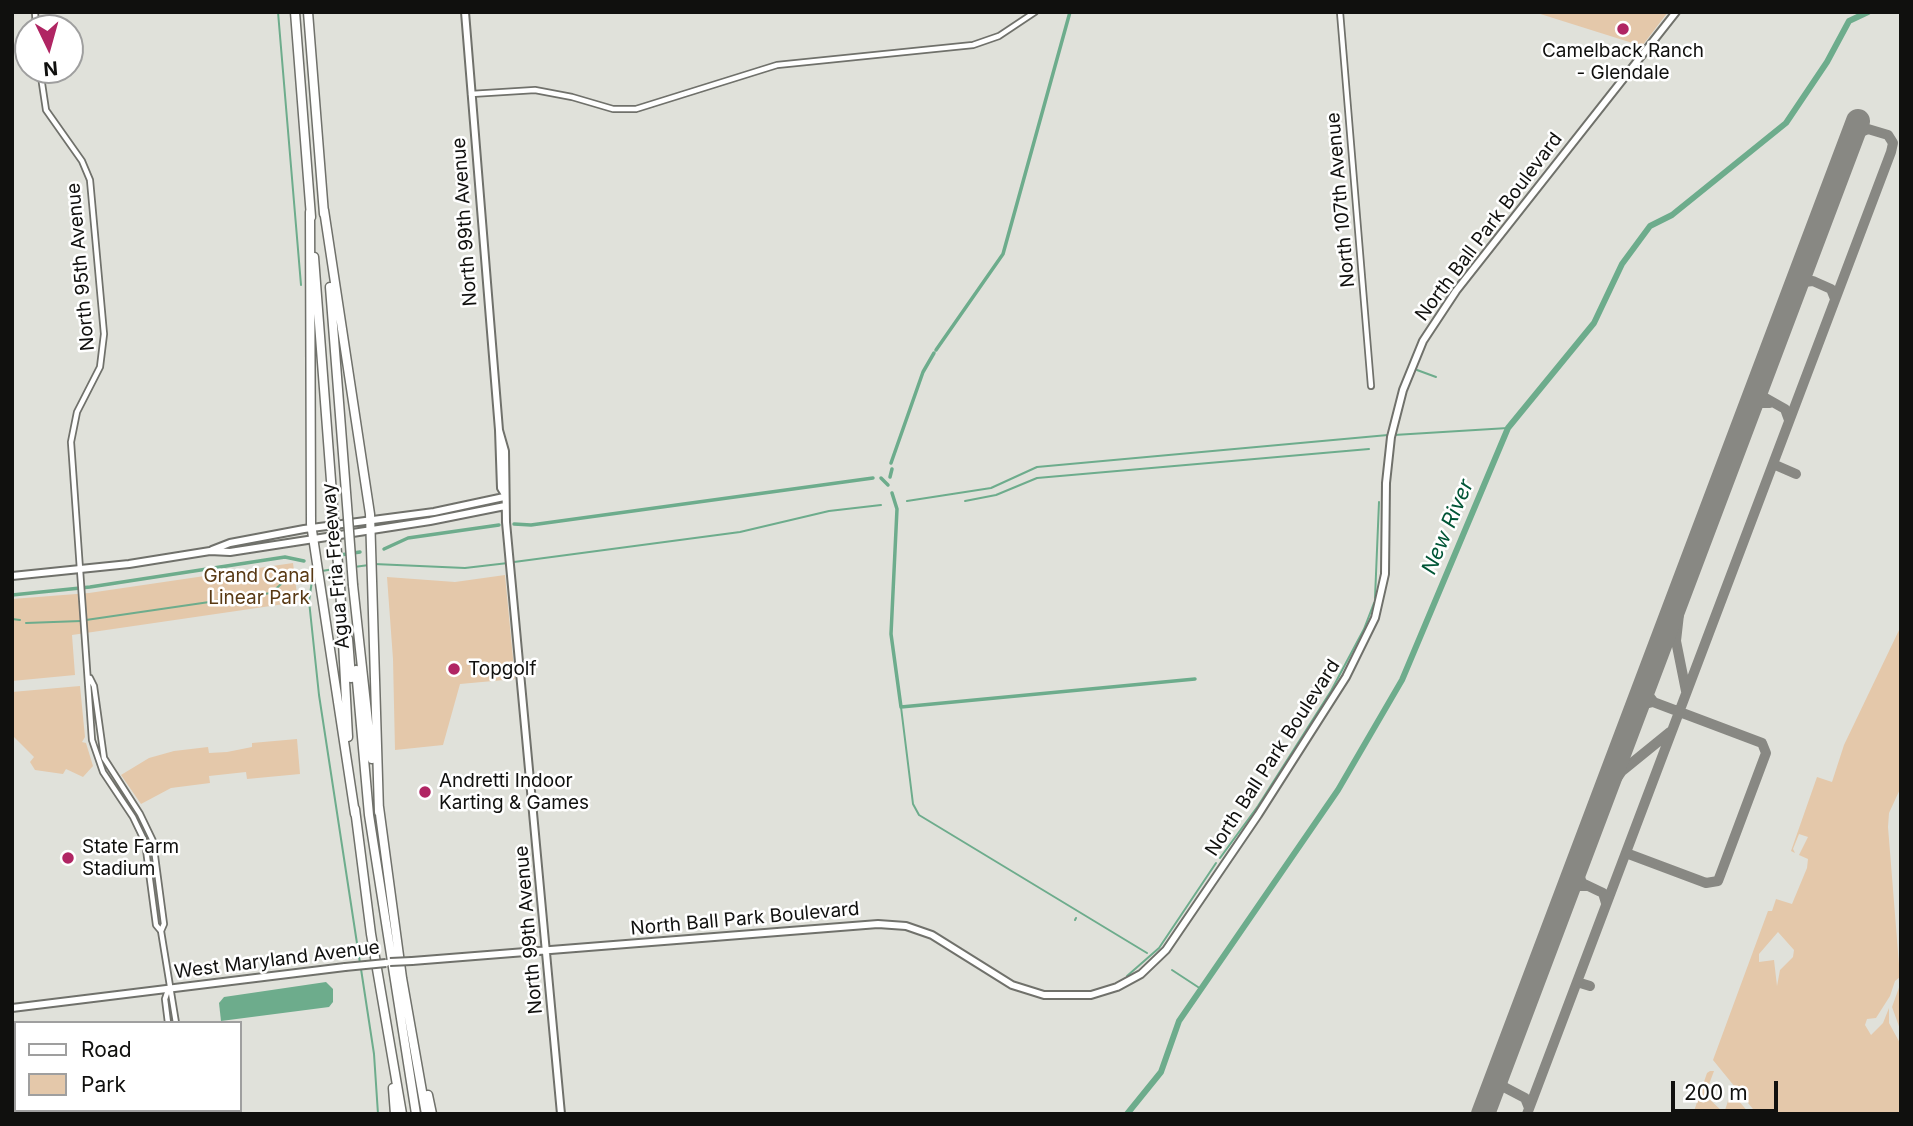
<!DOCTYPE html>
<html>
<head>
<meta charset="utf-8">
<style>
  body { margin:0 }
  #map { position:relative; width:1913px; height:1126px; overflow:hidden; background:#e0e1da; font-family:Inter,sans-serif }
  canvas { display:block }
  .frame { position:absolute; inset:0; border:14px solid #10100e; pointer-events:none }
  .legend { position:absolute; left:14px; top:1021px; width:228px; height:91px; box-sizing:border-box; background:#fff; border:2px solid #9f9f9f; margin:0; padding:9px 12px; list-style:none; font-size:21px; color:#10100e }
  .legend li { display:flex; align-items:center; gap:14px; height:35px }
  .legend b { width:35px; border:2px solid #9f9f9f }
  .north { position:absolute; left:14px; top:14px; width:70px; height:70px; box-sizing:border-box; background:#fff; border:2px solid #9f9f9f; border-radius:50%; rotate:175deg; font-size:19px; font-weight:700; line-height:28px; text-align:center; color:#10100e }
  .north::after { content:''; display:block; margin:auto; width:24px; height:32px; background:#b02563; clip-path:polygon(50% 0,100% 100%,50% 72%,0 100%) }
  .scale { position:absolute; left:1671px; top:1081px; width:107px; height:32px; box-sizing:border-box; border:4px solid #10100e; border-top:0; padding-left:9px; font-size:21px; line-height:24px; white-space:nowrap; color:#10100e; -webkit-text-stroke:5px #fff; paint-order:stroke }
</style>
</head>
<body>
<div id="map">
<canvas width="1913" height="1126"></canvas>
<div class="frame"></div>
<ul class="legend">
<li><b style="height:9px;background:#fff"></b>Road</li>
<li><b style="height:19px;background:#e4c8aa"></b>Park</li>
</ul>
<div class="north">N</div>
<div class="scale">200 m</div>
</div>
<script>
const g = document.querySelector('canvas').getContext('2d');
g.lineJoin = 'round';
function paint(path, color) {
  g.fillStyle = color;
  g.fill(path, 'evenodd');
}
function toPath(rows) {
  const path = new Path2D();
  for (const r of rows) {
    path.moveTo(r[0], r[1]);
    for (let i = 2; i < r.length; i += 2) path.lineTo(r[i], r[i + 1]);
  }
  return path;
}
function stroke(path, color, width, dash) {
  g.strokeStyle = color;
  g.lineWidth = width;
  g.lineCap = dash ? 'butt' : 'round';
  g.setLineDash(dash || []);
  g.stroke(path);
}
function drawText(font, color, halo, rows, align = 'center') {
  g.font = font + ' Inter,sans-serif';
  g.lineWidth = 5;
  g.setLineDash([]);
  g.textBaseline = 'middle';
  g.strokeStyle = halo;
  g.fillStyle = color;
  for (const [text, x, y, turn = 0] of rows) {
    g.save();
    g.translate(x, y);
    g.rotate((+turn || 0) * Math.PI / 180);
    g.textAlign = isNaN(turn) ? turn : align;
    if (halo) g.strokeText(text, 0, 0);
    g.fillText(text, 0, 0);
    g.restore();
  }
}
paint(toPath([
  [1534,12,1668,12,1642,46],
  [293,563,298,602,72,635,75,675,12,681,12,599,89,593],
  [505,575,515,679,460,684,443,745,395,750,393,659,387,577,455,582],
  [1901,626,1901,787,1889,813,1888,827,1900,977,1895,981,1890,996,1876,1018,1867,1019,1865,1025,1871,1035,1883,1023,1889,1008,1889,1023,1901,1045,1901,1114,1757,1114,1713,1060,1768,911,1772,911,1776,899,1792,904,1807,868,1808,859,1799,855,1808,837,1799,834,1793,849,1795,853,1791,851,1817,777,1832,782,1844,745],
  [1778,932,1794,950,1793,957,1780,970,1777,986,1774,960,1759,962,1759,954],
  [80,686,85,737,82,742,86,743,93,766,83,777,66,769,63,774,35,770,30,762,34,757,12,735,12,692],
  [297,739,300,774,247,779,246,772,209,776,210,783,171,788,141,804,121,775,149,758,174,751,208,747,209,753,227,752,252,747,252,743],
  [1901,982,1901,1032,1892,1007],
  [1710,1071,1714,1071,1705,1095,1724,1113,1731,1092,1750,1114,1693,1114,1707,1073]
]), '#e4c8aa');
paint(toPath([
  [326,982,333,989,333,1002,329,1007,221,1021,219,1003,224,997]
]), '#6dac8c');
stroke(toPath([
  [278,12,301,285],
  [1417,370,1436,377],
  [1394,435,1508,428],
  [907,501,991,488,1037,467,1388,435],
  [965,501,996,495,1037,478,1369,449],
  [514,562,740,532,829,511,881,505],
  [374,564,465,568,508,563],
  [354,567,369,565],
  [322,571,334,569],
  [313,574,309,601,319,695,360,963],
  [1375,598,1379,502],
  [12,619,20,620],
  [86,620,271,593,289,577,313,572],
  [26,623,81,621],
  [901,707,913,804,919,815,1147,953],
  [1220,858,1258,806,1331,691,1364,629,1374,603],
  [1075,920,1076,918],
  [361,969,374,1054,378,1114],
  [1172,970,1201,989],
  [1127,976,1159,948,1216,863]
]), '#6dac8c', 2);
stroke(toPath([
  [936,350,1003,254,1070,12],
  [891,463,923,372,934,353],
  [890,477,892,469],
  [881,478,888,485],
  [892,493,897,509,891,634,901,707,1195,679],
  [514,524,531,525,873,478],
  [384,549,408,538,499,525],
  [327,557,360,552],
  [12,595,90,587,285,557,304,561]
]), '#6dac8c', 3.5);
stroke(toPath([
  [1127,1114,1161,1072,1179,1021,1338,790,1402,680,1508,428,1594,323,1622,264,1650,226,1672,215,1786,123,1827,62,1849,21,1868,12]
]), '#6dac8c', 6);
stroke(toPath([
  [1793,293,1804,282,1813,281,1831,289,1835,299],
  [1760,382,1762,396,1785,409,1789,420],
  [1748,413,1758,403,1770,403],
  [1773,464,1796,474],
  [1682,588,1676,641,1686,691],
  [1647,681,1646,692,1653,701],
  [1632,718,1641,705,1653,702],
  [1600,803,1622,771,1670,732],
  [1626,853,1706,883,1718,881,1766,753,1762,743,1640,697],
  [1576,866,1582,883,1603,893,1606,903],
  [1565,897,1575,886,1588,886],
  [1577,982,1590,986],
  [1498,1075,1504,1087,1525,1098,1529,1108],
  [1527,1114,1891,152,1893,143,1888,135,1868,129,1853,135]
]), '#888883', 10);
stroke(toPath([
  [1483,1114,1858,121]
]), '#888883', 24);
const minor = toPath([
  [35,12,36,28],
  [1340,12,1371,386],
  [40,70,46,110,82,161,90,180,104,334,100,367,77,412,71,442,92,740,103,772,133,817,145,842,156,925,161,931,176,1023],
  [471,94,535,90,572,97,613,109,636,109,777,65,973,45,999,36,1035,12],
  [90,678,94,686,104,758,140,814,153,841,164,924,161,931],
  [168,1023,165,999,168,990],
  [178,1110,179,1114],
  [187,1110,187,1114]
]);
const major = toPath([
  [465,12,499,430,501,488,504,493],
  [499,430,505,451,506,522,561,1114],
  [212,550,230,543,304,529,434,512,504,497],
  [12,576,129,564,210,551,230,552,430,521,505,506],
  [412,961,878,924,906,926,932,935,1012,985,1044,995,1091,995,1117,987,1141,974,1166,950,1258,815,1346,677,1375,618,1385,574,1386,483,1391,437,1403,390,1423,341,1456,291,1676,12],
  [12,1008,345,967]
]);
const highway = toPath([
  [295,12,311,217],
  [308,12,324,214],
  [324,210,370,514,379,812],
  [310,212,311,524,355,814],
  [314,257,334,520],
  [330,287,348,518],
  [353,585,372,759],
  [340,586,348,737],
  [348,639,351,678],
  [356,670,369,815,416,1114],
  [379,807,402,978,426,1114],
  [355,809,371,934,402,1114],
  [393,1088,395,1114],
  [428,1095,432,1114]
]);
stroke(minor, '#70716b', 8);
stroke(major, '#70716b', 10);
stroke(highway, '#70716b', 11);
stroke(minor, '#fff', 4.5);
stroke(major, '#fff', 6);
stroke(highway, '#fff', 8);
const majorBridge = toPath([
  [390,962,412,961],
  [345,967,386,963]
]);
const highwayBridge = toPath([
  [348,518,353,585],
  [334,520,340,586]
]);
stroke(majorBridge, '#70716b', 10, []);
stroke(highwayBridge, '#70716b', 11, []);
stroke(majorBridge, '#fff', 6);
stroke(highwayBridge, '#fff', 8);
for (const [x, y, r, color] of [
  [1623,29,7,"#b02563"],
  [454,669,7,"#b02563"],
  [425,792,7,"#b02563"],
  [68,858,7,"#b02563"]
]) {
  const dot = new Path2D();
  dot.arc(x, y, r, 0, 2 * Math.PI);
  g.fillStyle = color;
  g.fill(dot);
  stroke(dot, '#fff', 2.5);
}
drawText('19px', '#10100e', '#fff', [
  ["Camelback Ranch",1623,51,"center"],
  ["- Glendale",1623,73,"center"],
  ["Topgolf",468,669],
  ["Andretti Indoor",439,781],
  ["Karting & Games",439,803],
  ["State Farm",82,847],
  ["Stadium",82,869]
], 'left');
drawText('19px', '#10100e', '#fff', [
  ["North 107th Avenue",1341,200,-95],
  ["North 99th Avenue",465,222,-94],
  ["North Ball Park Boulevard",1489,227,-53],
  ["North 95th Avenue",81,267,-95],
  ["Agua Fria Freeway",336,566,-95],
  ["North Ball Park Boulevard",1273,758,-57],
  ["North Ball Park Boulevard",745,919,-5],
  ["North 99th Avenue",529,930,-95],
  ["West Maryland Avenue",277,960,-7]
]);
drawText('19px', '#593a15', '#fff', [
  ["Grand Canal",259,576],
  ["Linear Park",259,598]
]);
drawText('italic 21px', '#005536', '#fff', [
  ["New River",1448,527,-67]
]);
</script>
</body>
</html>
